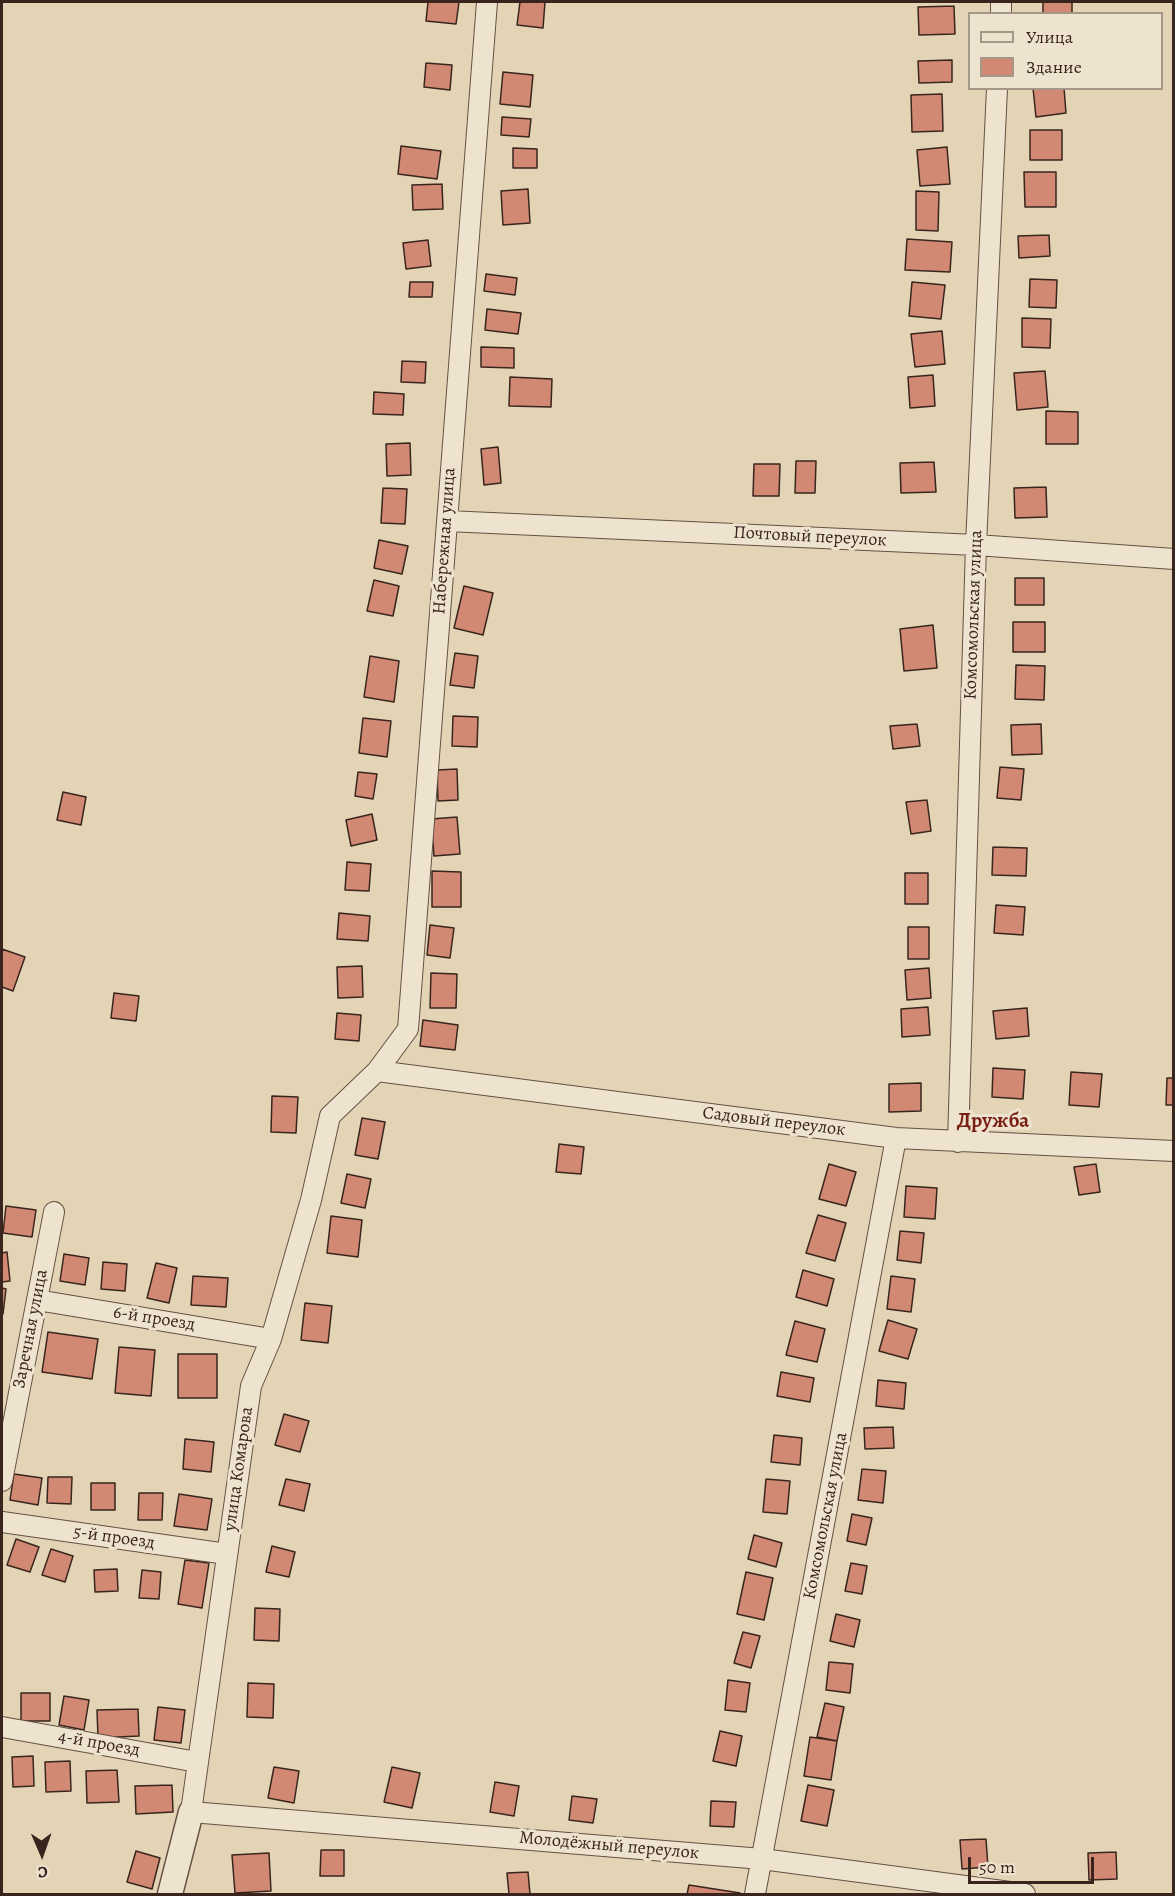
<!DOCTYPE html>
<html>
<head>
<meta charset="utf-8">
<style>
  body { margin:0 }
  #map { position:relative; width:1175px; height:1896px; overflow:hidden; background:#e3d4b5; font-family:Alegreya,serif }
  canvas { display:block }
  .frame { position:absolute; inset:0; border:3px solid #39251e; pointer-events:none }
  .legend { position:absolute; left:968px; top:12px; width:195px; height:78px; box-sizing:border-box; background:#ede3cf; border:2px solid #a59788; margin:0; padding:8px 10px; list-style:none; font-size:18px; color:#39251e }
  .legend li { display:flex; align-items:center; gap:12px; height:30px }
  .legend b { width:30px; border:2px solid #a59788 }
  .north { position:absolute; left:12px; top:1824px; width:60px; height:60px; -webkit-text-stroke:4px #ede3cf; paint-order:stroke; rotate:178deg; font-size:16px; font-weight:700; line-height:24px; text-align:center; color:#39251e }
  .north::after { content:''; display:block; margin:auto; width:21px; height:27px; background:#39251e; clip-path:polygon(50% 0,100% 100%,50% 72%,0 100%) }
  .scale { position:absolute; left:968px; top:1857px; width:126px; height:27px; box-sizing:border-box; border:3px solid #39251e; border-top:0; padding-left:8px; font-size:18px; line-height:21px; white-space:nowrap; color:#39251e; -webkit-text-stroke:4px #ede3cf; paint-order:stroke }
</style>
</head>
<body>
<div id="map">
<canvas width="1175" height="1896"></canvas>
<div class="frame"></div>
<ul class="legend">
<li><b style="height:8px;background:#ede3cf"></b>Улица</li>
<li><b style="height:16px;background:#d18973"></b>Здание</li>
</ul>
<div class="north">С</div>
<div class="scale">50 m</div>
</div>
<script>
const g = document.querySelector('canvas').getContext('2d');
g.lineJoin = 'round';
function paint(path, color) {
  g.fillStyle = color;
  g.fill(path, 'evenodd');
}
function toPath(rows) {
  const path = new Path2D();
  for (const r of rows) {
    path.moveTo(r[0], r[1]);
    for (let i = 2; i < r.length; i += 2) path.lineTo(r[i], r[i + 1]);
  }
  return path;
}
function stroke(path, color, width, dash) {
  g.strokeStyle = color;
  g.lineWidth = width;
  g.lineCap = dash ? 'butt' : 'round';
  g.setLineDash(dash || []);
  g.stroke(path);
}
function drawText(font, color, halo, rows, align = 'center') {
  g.font = font + ' Alegreya,serif';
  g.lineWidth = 6;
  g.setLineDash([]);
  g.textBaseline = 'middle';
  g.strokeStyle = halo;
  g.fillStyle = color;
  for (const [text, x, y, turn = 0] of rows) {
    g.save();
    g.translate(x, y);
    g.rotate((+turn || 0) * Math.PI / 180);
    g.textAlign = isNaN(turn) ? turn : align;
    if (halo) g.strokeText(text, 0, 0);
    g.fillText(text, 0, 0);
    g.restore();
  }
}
const building = toPath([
  [428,2,459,2,456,24,426,21,428,2],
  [520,2,545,2,543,28,517,25,520,2],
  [1043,2,1072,2,1072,14,1043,14,1043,2],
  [954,6,955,34,919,35,918,7,954,6],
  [952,60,952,82,919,83,918,61,952,60],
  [426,63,452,65,450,90,424,87,426,63],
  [503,72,533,75,530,107,500,104,503,72],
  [1033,88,1064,88,1066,113,1036,117,1033,88],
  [942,94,943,131,912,132,911,95,942,94],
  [502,117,531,119,529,137,501,135,502,117],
  [1030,130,1062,130,1062,160,1030,160,1030,130],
  [401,146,441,151,437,179,398,174,401,146],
  [947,147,950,184,920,186,917,150,947,147],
  [513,148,537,149,537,168,513,168,513,148],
  [1024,172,1056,172,1056,207,1025,207,1024,172],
  [442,184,443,209,413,210,412,185,442,184],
  [528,189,530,223,503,225,501,191,528,189],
  [916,191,939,192,938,231,916,230,916,191],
  [1049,235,1050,256,1019,258,1018,236,1049,235],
  [907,239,952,242,950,272,905,270,907,239],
  [428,240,431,266,406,269,403,243,428,240],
  [486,274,517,278,515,295,484,291,486,274],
  [1030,279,1057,280,1056,308,1029,307,1030,279],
  [410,282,433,282,432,297,409,297,410,282],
  [912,282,945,285,941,319,909,316,912,282],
  [487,309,521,313,518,334,485,330,487,309],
  [1022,318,1051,319,1050,348,1022,347,1022,318],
  [942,331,945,364,915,367,911,334,942,331],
  [481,347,514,348,514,368,481,367,481,347],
  [402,361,426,362,425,383,401,382,402,361],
  [1045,371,1048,407,1017,410,1014,373,1045,371],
  [933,375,935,406,910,408,908,377,933,375],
  [510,377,552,379,551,407,509,406,510,377],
  [374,392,404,394,403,415,373,414,374,392],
  [1046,411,1078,412,1078,444,1046,444,1046,411],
  [410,443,411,475,387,476,386,444,410,443],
  [498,447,501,483,484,485,481,449,498,447],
  [796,461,816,461,815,493,795,493,796,461],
  [934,462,936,492,901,493,900,463,934,462],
  [754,464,780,464,779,496,753,496,754,464],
  [1046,487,1047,517,1015,518,1014,488,1046,487],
  [383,488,407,489,405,524,381,523,383,488],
  [379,540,408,546,402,574,374,568,379,540],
  [1015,578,1044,578,1044,605,1015,605,1015,578],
  [374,580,399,586,393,616,367,611,374,580],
  [464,586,493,593,483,635,454,628,464,586],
  [1013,622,1045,622,1045,652,1013,652,1013,622],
  [933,625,937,668,904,671,900,629,933,625],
  [455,653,478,656,474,688,450,685,455,653],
  [370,656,399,661,394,702,364,697,370,656],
  [1016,665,1045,666,1044,700,1015,699,1016,665],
  [453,716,478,717,477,747,452,746,453,716],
  [363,718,391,721,387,757,359,753,363,718],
  [917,724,920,746,893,749,890,726,917,724],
  [1041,724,1042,754,1012,755,1011,725,1041,724],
  [1000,767,1024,769,1021,800,997,798,1000,767],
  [457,769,458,800,438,801,437,770,457,769],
  [358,772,377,774,373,799,355,796,358,772],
  [63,792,86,797,81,825,57,820,63,792],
  [927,800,931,831,911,834,906,802,927,800],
  [372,814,377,840,351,846,346,820,372,814],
  [457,817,460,854,434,856,431,819,457,817],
  [993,847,1027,848,1026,876,992,875,993,847],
  [347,862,371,864,369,891,345,890,347,862],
  [432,871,461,872,461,907,432,907,432,871],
  [905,873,928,873,928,904,905,904,905,873],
  [996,905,1025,907,1023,935,994,933,996,905],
  [339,913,370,916,368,941,337,939,339,913],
  [430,925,454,928,450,958,427,955,430,925],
  [908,927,929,927,929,959,908,959,908,927],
  [2,949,25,957,13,991,2,987,2,949],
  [362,966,363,997,338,998,337,967,362,966],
  [929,968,931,998,907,1000,905,970,929,968],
  [431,973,457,974,456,1008,430,1008,431,973],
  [114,993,139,996,136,1021,111,1018,114,993],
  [928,1007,930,1035,902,1037,901,1009,928,1007],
  [1027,1008,1029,1036,996,1039,993,1011,1027,1008],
  [337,1013,361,1015,359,1041,335,1039,337,1013],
  [423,1020,458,1025,455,1050,420,1046,423,1020],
  [993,1068,1025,1070,1023,1099,992,1097,993,1068],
  [1071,1072,1102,1074,1099,1107,1069,1105,1071,1072],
  [1167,1078,1174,1078,1174,1105,1166,1105,1167,1078],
  [921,1083,921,1111,889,1112,889,1084,921,1083],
  [272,1096,298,1097,296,1133,271,1132,272,1096],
  [362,1118,385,1122,378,1159,355,1155,362,1118],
  [559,1144,584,1147,581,1174,556,1172,559,1144],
  [829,1164,856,1172,846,1206,819,1199,829,1164],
  [1096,1164,1100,1192,1079,1195,1074,1167,1096,1164],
  [347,1174,371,1179,365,1208,341,1203,347,1174],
  [906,1186,937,1188,935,1219,904,1217,906,1186],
  [6,1206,36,1210,32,1237,3,1233,6,1206],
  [818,1215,846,1223,835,1261,806,1253,818,1215],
  [331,1216,362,1220,358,1257,327,1253,331,1216],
  [900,1231,924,1233,921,1263,897,1260,900,1231],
  [7,1252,10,1281,2,1282,2,1253,7,1252],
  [64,1254,89,1258,85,1285,60,1281,64,1254],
  [103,1262,127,1264,125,1291,101,1289,103,1262],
  [156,1263,177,1268,169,1303,147,1298,156,1263],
  [803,1270,834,1279,827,1306,796,1297,803,1270],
  [193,1276,228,1278,226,1307,191,1305,193,1276],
  [891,1276,915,1279,911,1312,887,1309,891,1276],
  [2,1288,6,1289,3,1314,2,1314,2,1288],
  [305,1303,332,1306,328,1343,301,1340,305,1303],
  [888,1320,917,1329,908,1359,879,1351,888,1320],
  [795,1321,825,1329,817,1362,786,1355,795,1321],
  [48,1332,98,1339,92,1379,42,1372,48,1332],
  [119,1347,155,1350,151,1396,115,1393,119,1347],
  [178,1354,217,1354,217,1398,178,1398,178,1354],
  [781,1372,814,1378,810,1402,777,1396,781,1372],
  [878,1380,906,1383,904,1409,876,1406,878,1380],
  [284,1414,309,1421,300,1452,275,1445,284,1414],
  [893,1427,894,1448,865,1449,864,1428,893,1427],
  [774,1435,802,1438,800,1465,771,1462,774,1435],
  [185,1439,214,1442,211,1472,183,1469,185,1439],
  [862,1469,886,1471,883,1503,858,1500,862,1469],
  [14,1474,42,1478,38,1505,10,1500,14,1474],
  [48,1477,72,1477,71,1504,47,1503,48,1477],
  [286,1479,310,1484,304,1511,279,1505,286,1479],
  [766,1479,790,1481,787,1514,763,1512,766,1479],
  [91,1483,115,1483,115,1510,91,1510,91,1483],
  [139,1493,163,1493,162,1520,138,1520,139,1493],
  [179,1494,212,1499,207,1530,174,1526,179,1494],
  [852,1514,872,1518,866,1545,847,1541,852,1514],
  [754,1535,782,1543,776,1567,748,1559,754,1535],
  [16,1539,39,1547,30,1572,7,1565,16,1539],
  [272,1546,295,1552,289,1577,266,1572,272,1546],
  [51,1549,73,1556,65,1582,42,1575,51,1549],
  [185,1560,209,1563,202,1608,178,1604,185,1560],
  [851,1563,867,1566,862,1594,845,1591,851,1563],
  [117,1569,118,1591,95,1592,94,1570,117,1569],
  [142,1570,161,1572,159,1599,139,1598,142,1570],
  [746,1572,773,1578,764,1620,737,1614,746,1572],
  [255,1608,280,1609,279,1641,254,1640,255,1608],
  [836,1614,860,1620,854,1647,830,1641,836,1614],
  [743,1632,760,1636,751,1668,734,1663,743,1632],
  [829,1662,853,1664,850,1693,826,1690,829,1662],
  [728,1680,750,1683,746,1712,725,1710,728,1680],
  [248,1683,274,1684,273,1718,247,1717,248,1683],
  [21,1693,50,1693,50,1721,21,1721,21,1693],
  [64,1696,89,1700,84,1730,59,1725,64,1696],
  [825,1703,844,1707,837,1741,817,1737,825,1703],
  [158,1707,185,1710,181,1743,154,1740,158,1707],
  [138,1709,139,1736,98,1738,97,1710,138,1709],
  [720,1731,742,1736,736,1766,713,1761,720,1731],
  [810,1737,837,1741,831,1780,804,1776,810,1737],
  [33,1756,34,1786,13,1787,12,1757,33,1756],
  [70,1761,71,1791,46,1792,45,1762,70,1761],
  [274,1767,299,1771,294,1803,268,1798,274,1767],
  [392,1767,420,1773,412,1808,384,1802,392,1767],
  [117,1770,119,1802,87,1803,86,1771,117,1770],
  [495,1782,519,1786,514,1816,490,1812,495,1782],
  [172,1785,173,1812,136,1814,135,1786,172,1785],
  [808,1785,834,1790,827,1826,801,1821,808,1785],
  [572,1796,597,1799,593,1823,569,1820,572,1796],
  [711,1801,736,1802,734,1827,710,1826,711,1801],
  [986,1839,988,1867,962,1869,960,1840,986,1839],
  [321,1850,344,1850,344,1876,320,1876,321,1850],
  [136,1851,160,1858,152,1889,127,1882,136,1851],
  [1116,1852,1117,1879,1089,1880,1088,1853,1116,1852],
  [269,1853,271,1891,235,1893,232,1855,269,1853],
  [528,1872,530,1894,509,1894,507,1873,528,1872],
  [689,1885,740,1893,740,1894,687,1894,689,1885]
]);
paint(building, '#d18973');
stroke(building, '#39251e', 1.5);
const minor = toPath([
  [487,2,408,1029,377,1071,330,1116,311,1200,271,1339,251,1386,191,1812,762,1859,1025,1894],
  [1001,14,1001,2],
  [447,521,976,545,1174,559],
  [377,1071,896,1138,1174,1151],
  [958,1142,976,545,997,88],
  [37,1300,271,1339],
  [2,1481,54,1212],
  [2,1522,227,1554],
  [2,1727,197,1762],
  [755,1894,896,1138]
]);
const tertiary = toPath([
  [170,1894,191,1812]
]);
stroke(minor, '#645144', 22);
stroke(tertiary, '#645144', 27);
stroke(minor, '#ede3cf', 20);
stroke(tertiary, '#ede3cf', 24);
drawText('18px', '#39251e', '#ede3cf', [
  ["Почтовый переулок",810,537,3],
  ["Набережная улица",445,541,-86],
  ["Комсомольская улица",974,615,-88],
  ["Садовый переулок",774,1122,7],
  ["6-й проезд",154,1319,9],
  ["Заречная улица",31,1329,-79],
  ["улица Комарова",239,1469,-82],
  ["Комсомольская улица",826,1516,-79],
  ["5-й проезд",114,1538,8],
  ["4-й проезд",99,1744,10],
  ["Молодёжный переулок",609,1846,5]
]);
drawText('bold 21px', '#7a1f14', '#ede3cf', [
  ["Дружба",993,1122]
]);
</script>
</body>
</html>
